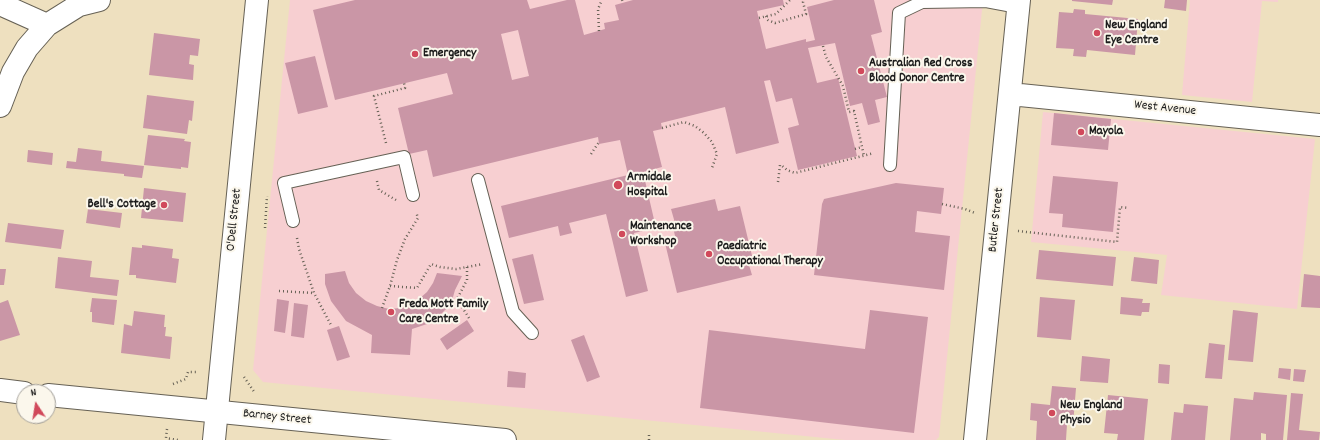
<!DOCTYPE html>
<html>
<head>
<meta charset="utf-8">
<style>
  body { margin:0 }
  #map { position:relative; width:1320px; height:440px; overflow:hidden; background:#eee0bf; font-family:Dekko,sans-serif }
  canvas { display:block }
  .north { position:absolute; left:16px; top:384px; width:40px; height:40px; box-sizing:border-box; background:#fbf7ec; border:1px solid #a29f99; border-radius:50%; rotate:348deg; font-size:11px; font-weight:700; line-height:16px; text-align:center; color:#1c1c1c }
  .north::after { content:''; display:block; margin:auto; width:14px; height:18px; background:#d1495b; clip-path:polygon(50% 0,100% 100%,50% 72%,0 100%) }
</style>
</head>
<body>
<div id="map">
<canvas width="1320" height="440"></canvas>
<div class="north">N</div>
</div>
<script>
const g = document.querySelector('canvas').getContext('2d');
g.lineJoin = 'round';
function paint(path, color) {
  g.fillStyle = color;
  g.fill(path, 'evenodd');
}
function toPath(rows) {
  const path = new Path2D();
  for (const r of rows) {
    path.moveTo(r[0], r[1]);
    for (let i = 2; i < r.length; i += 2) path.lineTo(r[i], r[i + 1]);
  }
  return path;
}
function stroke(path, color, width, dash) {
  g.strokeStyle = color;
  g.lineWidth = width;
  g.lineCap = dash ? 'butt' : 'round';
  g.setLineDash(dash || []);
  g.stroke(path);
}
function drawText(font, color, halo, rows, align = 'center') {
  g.font = font + ' Dekko,sans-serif';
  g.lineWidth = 4;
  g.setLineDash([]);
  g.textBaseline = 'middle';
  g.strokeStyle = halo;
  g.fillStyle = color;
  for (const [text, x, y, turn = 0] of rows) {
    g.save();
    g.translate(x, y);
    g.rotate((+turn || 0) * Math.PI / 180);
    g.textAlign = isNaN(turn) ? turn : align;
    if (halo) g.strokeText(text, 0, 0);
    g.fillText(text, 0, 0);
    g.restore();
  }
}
paint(toPath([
  [290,0,983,0,939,437,936,440,845,440,263,382,253,370],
  [1190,0,1278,0,1278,2,1262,1,1252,102,1182,95],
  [1043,112,1315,139,1297,309,1161,295,1167,255,1031,242]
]), '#f7cfd1');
paint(toPath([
  [355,0,527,0,530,9,567,0,575,0,584,35,605,29,604,23,619,20,615,5,633,0,783,0,784,5,757,11,766,49,806,39,806,42,815,40,807,7,834,0,874,0,882,32,871,35,887,97,875,100,880,122,868,125,862,103,850,106,835,43,808,48,817,83,838,78,857,156,798,170,788,128,799,125,792,98,776,102,770,80,764,81,779,143,736,154,725,107,661,123,662,129,653,131,662,167,643,172,656,228,634,233,648,291,626,297,606,214,569,223,572,233,560,236,558,226,509,238,501,206,628,175,620,140,599,144,598,137,433,177,427,150,409,154,398,108,453,94,447,73,335,100,313,10],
  [518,30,529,76,512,80,501,34],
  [1072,0,1113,0,1112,5,1072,1],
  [1165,0,1187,0,1186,11,1164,8],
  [1074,9,1085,10,1085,14,1138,19,1135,55,1087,50,1086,57,1073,56,1074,49,1056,48,1059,12,1073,13],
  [154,33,200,39,198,56,190,55,189,64,194,65,193,80,149,75],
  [315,56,328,107,298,114,285,63],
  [147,95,194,101,192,121,189,120,187,134,143,128],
  [1054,113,1111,119,1108,150,1051,145],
  [148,135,185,139,184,141,191,142,188,168,181,167,181,169,144,165],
  [78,148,102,151,101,161,144,166,142,178,124,176,124,174,66,168,67,161,76,162],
  [28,150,53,153,52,165,27,162],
  [1053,176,1118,182,1113,232,1062,227,1063,214,1049,213],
  [896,183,944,188,941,214,917,211,915,232,950,236,944,290,814,275,822,204,824,199],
  [144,188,186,193,183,222,141,218],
  [715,199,718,211,740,206,754,264,749,265,752,275,677,293,665,243,676,240,672,223,675,223,671,209],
  [88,209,122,213,120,228,86,223],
  [8,223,64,230,61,249,5,242],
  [142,245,173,249,172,258,179,259,176,283,136,278,136,275,129,275,132,247,142,248],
  [1039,250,1116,257,1113,286,1036,279],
  [533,254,544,300,524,304,512,259],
  [58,257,92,261,90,277,119,280,117,296,55,288],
  [1134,257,1159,260,1157,284,1131,281],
  [0,269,6,269,4,285,0,285],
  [345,271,349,283,356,293,366,301,377,306,389,309,400,308,410,305,419,299,427,292,433,283,437,273,462,276,455,290,451,304,440,315,427,324,412,329,410,355,371,353,372,335,346,321,331,301,325,284,325,274],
  [1304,274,1320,276,1320,308,1301,307],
  [1040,297,1075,300,1071,340,1037,337],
  [1121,297,1143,299,1142,303,1150,303,1149,312,1142,312,1141,316,1120,314],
  [92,298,117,300,114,325,92,322,92,312,90,312],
  [277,299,289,301,285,333,274,331],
  [8,300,20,335,0,341,0,303],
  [294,303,308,305,304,338,291,336],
  [870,310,928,317,914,433,700,408,709,330,865,349],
  [1233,310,1258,313,1253,362,1228,360],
  [134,311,165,315,164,327,166,327,165,336,172,337,170,359,121,353,124,324,132,326],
  [467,320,474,331,447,350,440,339],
  [339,326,350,357,337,361,327,330],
  [584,335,600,377,587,382,571,340],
  [1209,343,1225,345,1222,379,1205,378],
  [1082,356,1110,359,1108,383,1080,381],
  [1159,364,1170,365,1169,384,1158,383],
  [1279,368,1291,369,1290,380,1278,378],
  [1294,369,1306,370,1304,382,1293,381],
  [508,371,526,373,525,388,507,387],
  [1052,386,1076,388,1073,425,1067,424,1066,440,1036,440,1037,421,1030,420,1031,403,1050,405],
  [1254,392,1287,395,1283,440,1266,440,1266,434,1261,433,1261,440,1230,440,1234,398,1253,400],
  [1291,393,1303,394,1299,430,1320,432,1319,440,1287,440],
  [1108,395,1148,399,1144,440,1117,440,1118,434,1104,433],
  [1184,404,1208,406,1205,440,1171,440,1174,412,1183,413]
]), '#ca96a6');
const lane = toPath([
  [890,165,899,13,922,2,986,1,1018,7],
  [478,180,513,312,532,333],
  [293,221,284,183,404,157,413,195]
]);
const street = toPath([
  [0,4,47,25],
  [1010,94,1320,125],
  [0,106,13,72,27,48,47,25,79,5,99,0],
  [214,440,257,0],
  [975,440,1019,0]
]);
const secondary = toPath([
  [0,390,24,393],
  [48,395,505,440]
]);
stroke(lane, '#666155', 14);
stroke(street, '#666155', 24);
stroke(secondary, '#666155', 24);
stroke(toPath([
  [622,0,623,3],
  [766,16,768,20,775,23,806,14,803,2,804,0],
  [759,18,776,14,790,0],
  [599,31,598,9,602,0],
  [823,46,826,57,843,86,849,112,854,111,864,156],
  [662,128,684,122,695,126,704,133,712,142,717,154,712,168],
  [386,143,374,96,405,88,404,83],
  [855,149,862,147],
  [591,154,599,142],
  [377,181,379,190,396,200],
  [778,182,780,165,781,165,787,170,795,173,874,153],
  [942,204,965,209,975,213],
  [265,228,267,196],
  [1018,231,1117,242,1120,207,1129,208],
  [297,238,299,249,314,293,331,325],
  [467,267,467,280,457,299,469,318],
  [390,286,417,288,431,264,440,267,456,269,483,264],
  [279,291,314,293],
  [382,308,390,286,397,260,405,239,418,218,416,212],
  [244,377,255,393],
  [173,384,186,379,188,372,198,372],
  [167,429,166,438,178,440],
  [649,440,649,434]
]), '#666155', 2.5, [1, 3]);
stroke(lane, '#fff', 12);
stroke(street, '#fff', 22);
stroke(secondary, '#fff', 22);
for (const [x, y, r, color] of [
  [1097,33,4,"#d1495b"],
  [415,54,4,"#d1495b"],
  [861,71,4,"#d1495b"],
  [1081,132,4,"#d1495b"],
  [618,185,5,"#d1495b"],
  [164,205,4,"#d1495b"],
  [622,234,4,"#d1495b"],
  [709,254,4,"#d1495b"],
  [391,312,4,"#d1495b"],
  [1052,413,4,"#d1495b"]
]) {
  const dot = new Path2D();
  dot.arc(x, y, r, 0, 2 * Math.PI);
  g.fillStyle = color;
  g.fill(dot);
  stroke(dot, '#fbf7ec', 1.5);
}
drawText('bold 13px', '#1c1c1c', '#fbf7ec', [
  ["New England",1105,26],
  ["Eye Centre",1105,41],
  ["Emergency",423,54],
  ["Australian Red Cross",869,64],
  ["Blood Donor Centre",869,79],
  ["Mayola",1089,132],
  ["Armidale",627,178],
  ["Hospital",627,193],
  ["Bell's Cottage",156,205,"right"],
  ["Maintenance",630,227],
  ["Workshop",630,242],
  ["Paediatric",717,247],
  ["Occupational Therapy",717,262],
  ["Freda Mott Family",399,305],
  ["Care Centre",399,320],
  ["New England",1060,406],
  ["Physio",1060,421]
], 'left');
drawText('13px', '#1c1c1c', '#fbf7ec', [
  ["West Avenue",1165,109,6],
  ["O'Dell Street",235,220,-84],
  ["Butler Street",997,220,-84],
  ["Barney Street",277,418,6]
]);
</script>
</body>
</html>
